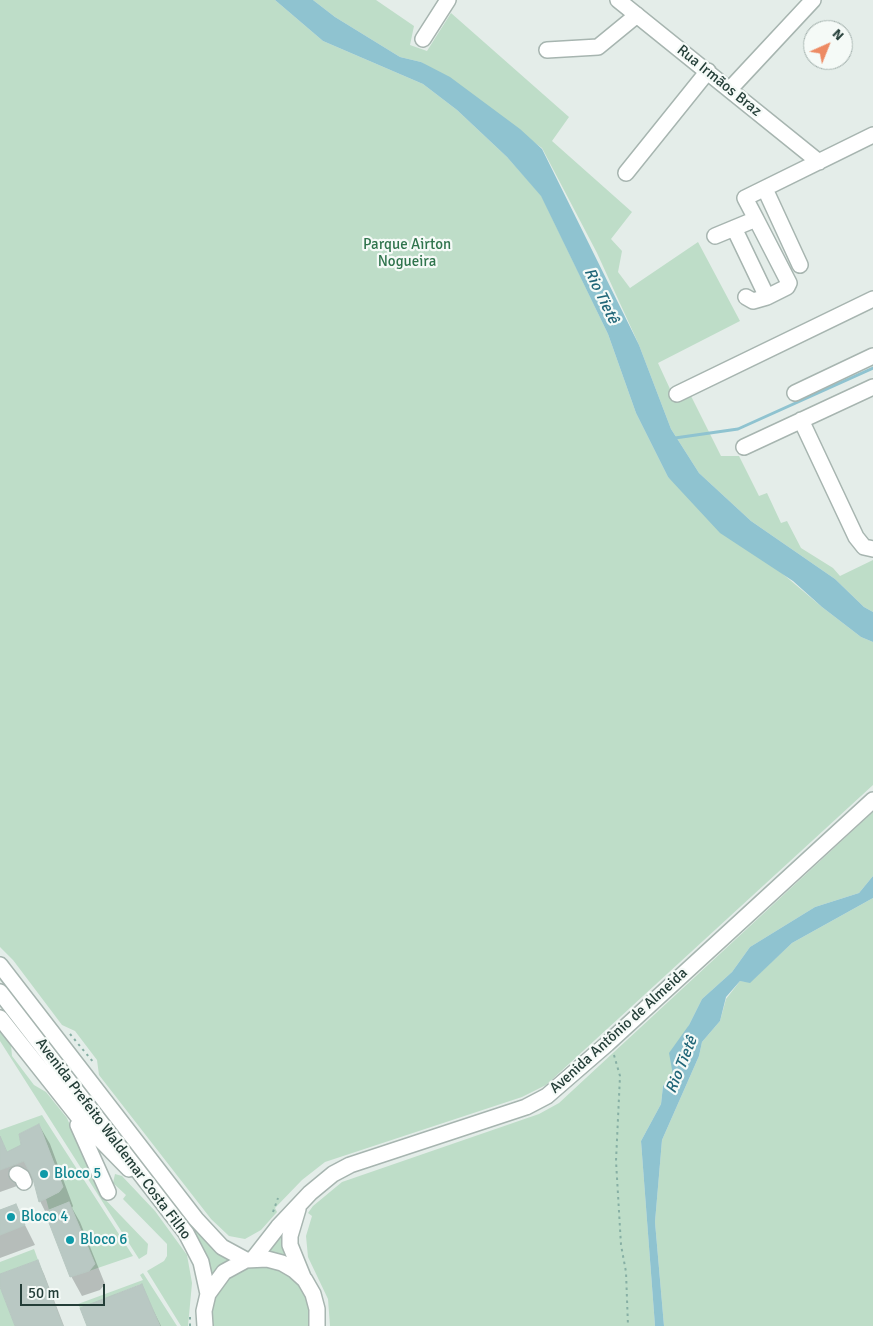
<!DOCTYPE html>
<html>
<head>
<meta charset="utf-8">
<style>
  body { margin:0 }
  #map { position:relative; width:873px; height:1326px; overflow:hidden; background:#e4ede9; font-family:Signika,sans-serif }
  canvas { display:block }
  .north { position:absolute; left:803px; top:20px; width:50px; height:50px; box-sizing:border-box; background:#f5faf7; border:1px solid #a1afab; border-radius:50%; rotate:44deg; font-size:14px; font-weight:700; line-height:20px; text-align:center; color:#243e38 }
  .north::after { content:''; display:block; margin:auto; width:18px; height:22px; background:#ed8a63; clip-path:polygon(50% 0,100% 100%,50% 72%,0 100%) }
  .scale { position:absolute; left:20px; top:1284px; width:85px; height:22px; box-sizing:border-box; border:2px solid #243e38; border-top:0; padding-left:6px; font-size:15px; line-height:18px; white-space:nowrap; color:#243e38; -webkit-text-stroke:4px #f5faf7; paint-order:stroke }
</style>
</head>
<body>
<div id="map">
<canvas width="873" height="1326"></canvas>
<div class="north">N</div>
<div class="scale">50 m</div>
</div>
<script>
const g = document.querySelector('canvas').getContext('2d');
g.lineJoin = 'round';
function paint(path, color) {
  g.fillStyle = color;
  g.fill(path, 'evenodd');
}
function toPath(rows) {
  const path = new Path2D();
  for (const r of rows) {
    path.moveTo(r[0], r[1]);
    for (let i = 2; i < r.length; i += 2) path.lineTo(r[i], r[i + 1]);
  }
  return path;
}
function stroke(path, color, width, dash) {
  g.strokeStyle = color;
  g.lineWidth = width;
  g.lineCap = dash ? 'butt' : 'round';
  g.setLineDash(dash || []);
  g.stroke(path);
}
function drawText(font, color, halo, rows, align = 'center') {
  g.font = font + ' Signika,sans-serif';
  g.lineWidth = 4.5;
  g.setLineDash([]);
  g.textBaseline = 'middle';
  g.strokeStyle = halo;
  g.fillStyle = color;
  for (const [text, x, y, turn = 0] of rows) {
    g.save();
    g.translate(x, y);
    g.rotate((+turn || 0) * Math.PI / 180);
    g.textAlign = isNaN(turn) ? turn : align;
    if (halo) g.strokeText(text, 0, 0);
    g.fillText(text, 0, 0);
    g.restore();
  }
}
paint(toPath([
  [0,0,275,0,323,41,423,84,457,110,507,157,541,195,608,334,636,413,668,477,822,607,861,637,873,642,873,785,546,1085,522,1097,325,1162,302,1180,275,1208,277,1212,261,1230,245,1239,229,1236,211,1219,99,1075,97,1060,75,1031,62,1025,13,960,0,947],
  [313,0,376,0,414,26,410,45,427,51,451,13,569,117,552,141,632,212,611,239,622,251,618,272,630,288,698,242,740,321,658,363,676,402,691,396,721,456,739,456,759,496,767,493,781,523,787,521,801,548,833,568,840,576,873,560,873,612,864,607,835,579,751,521,699,473,671,429,639,345,597,253,542,148,421,62,400,57,335,17],
  [873,812,873,876,859,893,815,907,750,947,732,972,702,999,689,1025,673,1075,663,1086,661,1104,641,1141,655,1326,330,1326,328,1299,308,1257,306,1236,312,1216,308,1213,313,1206,342,1182,539,1114,559,1103],
  [873,898,873,1326,664,1326,655,1222,662,1140,699,1056,702,1042,720,1021,726,999,740,981,750,982,792,943],
  [0,972,237,1258,209,1280,207,1259,197,1237,0,980],
  [0,1031,11,1045,12,1056,34,1085,46,1092,67,1118,99,1193,148,1244,147,1254,139,1259,0,1041],
  [42,1115,133,1256,89,1271,94,1264,69,1202,49,1210,46,1199,59,1192,63,1187,39,1124,19,1134,24,1161,12,1165,3,1143,0,1143,0,1130],
  [115,1174,122,1176,155,1211,187,1255,192,1283,188,1326,181,1326,147,1271,164,1261,167,1256,167,1244,123,1199,126,1195,113,1183],
  [283,1235,287,1259,266,1252,275,1244],
  [34,1249,38,1260,0,1274,0,1262],
  [261,1263,287,1271,303,1288,311,1310,310,1326,208,1326,209,1299,235,1269],
  [143,1273,177,1326,160,1326,141,1284,116,1294,130,1326,106,1299,80,1308,78,1304,143,1280,140,1275],
  [0,1287,15,1326,0,1326]
]), '#beddc8');
paint(toPath([
  [275,0,313,0,335,17,400,57,421,62,450,77,520,129,542,149,639,345,671,429,699,473,751,521,835,579,864,607,873,612,873,642,861,637,822,607,793,581,720,533,668,477,636,413,608,334,541,196,507,157,457,110,423,84,323,41],
  [873,876,873,898,792,943,750,983,740,981,726,997,720,1021,702,1042,699,1056,662,1140,655,1222,664,1326,655,1326,641,1141,661,1104,663,1086,673,1075,669,1053,689,1025,702,999,732,972,750,947,815,907,859,893]
]), '#8fc3d0');
paint(toPath([
  [39,1125,50,1144,73,1206,72,1208,80,1222,105,1284,100,1290,82,1296,71,1276,47,1215,40,1201,34,1180,0,1192,0,1145,8,1153,22,1146],
  [15,1205,35,1245,0,1258,0,1211],
  [38,1262,44,1274,64,1326,17,1326,0,1284,0,1275],
  [141,1285,161,1326,89,1326]
]), '#0003');
stroke(toPath([
  [675,438,738,429,873,368]
]), '#8fc3d0', 3);
const building = toPath([
  [39,1124,63,1187,59,1192,39,1202,33,1179,24,1161,0,1170,0,1136,7,1152,21,1145,19,1134,39,1124],
  [69,1202,95,1264,89,1271,70,1277,46,1215,49,1210,69,1202],
  [16,1204,25,1225,0,1235,0,1210,16,1204],
  [38,1260,57,1311,63,1326,15,1326,0,1287,0,1274,38,1260],
  [142,1284,160,1326,87,1326,80,1308,142,1284]
]);
paint(building, '#b9c8c3');
stroke(building, '#b7c7c1', 1);
const minor = toPath([
  [618,0,819,162],
  [423,39,448,0],
  [547,50,598,47,637,15],
  [730,89,813,0],
  [626,173,708,71],
  [765,189,800,265],
  [756,219,745,198,873,135],
  [734,228,767,297],
  [715,236,756,219,789,283,787,287,767,297,753,301,746,297],
  [795,393,873,356],
  [677,394,873,299],
  [801,420,856,537,864,547,873,549],
  [744,447,873,387],
  [0,965,196,1219,222,1247,246,1260],
  [0,992,186,1233,201,1262,208,1294],
  [0,1018,80,1119,129,1169],
  [78,1125,108,1192],
  [17,1174,22,1177,24,1182],
  [298,1209,290,1236,290,1245,303,1277],
  [253,1259,278,1227,310,1193,333,1174,350,1165,526,1107,547,1096,607,1044,873,800],
  [205,1326,204,1311,208,1294,224,1272,246,1260,267,1259,282,1263,294,1270,305,1280,313,1294,317,1309,317,1326]
]);
stroke(minor, '#a7b5b0', 18);
stroke(toPath([
  [70,1034,94,1063],
  [614,1055,620,1076,616,1161,621,1245,626,1272,628,1326],
  [273,1212,278,1198],
  [190,1326,190,1314]
]), '#86afa4', 2, [2.5, 4]);
stroke(minor, '#fff', 15);
for (const [x, y, r, color] of [
  [44,1174,5,"#0f9aa8"],
  [11,1217,5,"#0f9aa8"],
  [70,1240,5,"#0f9aa8"]
]) {
  const dot = new Path2D();
  dot.arc(x, y, r, 0, 2 * Math.PI);
  g.fillStyle = color;
  g.fill(dot);
  stroke(dot, '#f5faf7', 2);
}
drawText('15px', '#243e38', '#f5faf7', [
  ["Rua Irmãos Braz",719,81,39],
  ["Avenida Antônio de Almeida",619,1031,-42],
  ["Avenida Prefeito Waldemar Costa Filho",113,1139,53]
]);
drawText('15px', '#30744d', '#f5faf7', [
  ["Parque Airton",407,245],
  ["Nogueira",407,262]
]);
drawText('15px', '#0d838f', '#f5faf7', [
  ["Bloco 5",54,1174],
  ["Bloco 4",21,1217],
  ["Bloco 6",80,1240]
], 'left');
drawText('italic 16px', '#206678', '#f5faf7', [
  ["Rio Tietê",601,296,64],
  ["Rio Tietê",682,1065,-68]
]);
</script>
</body>
</html>
